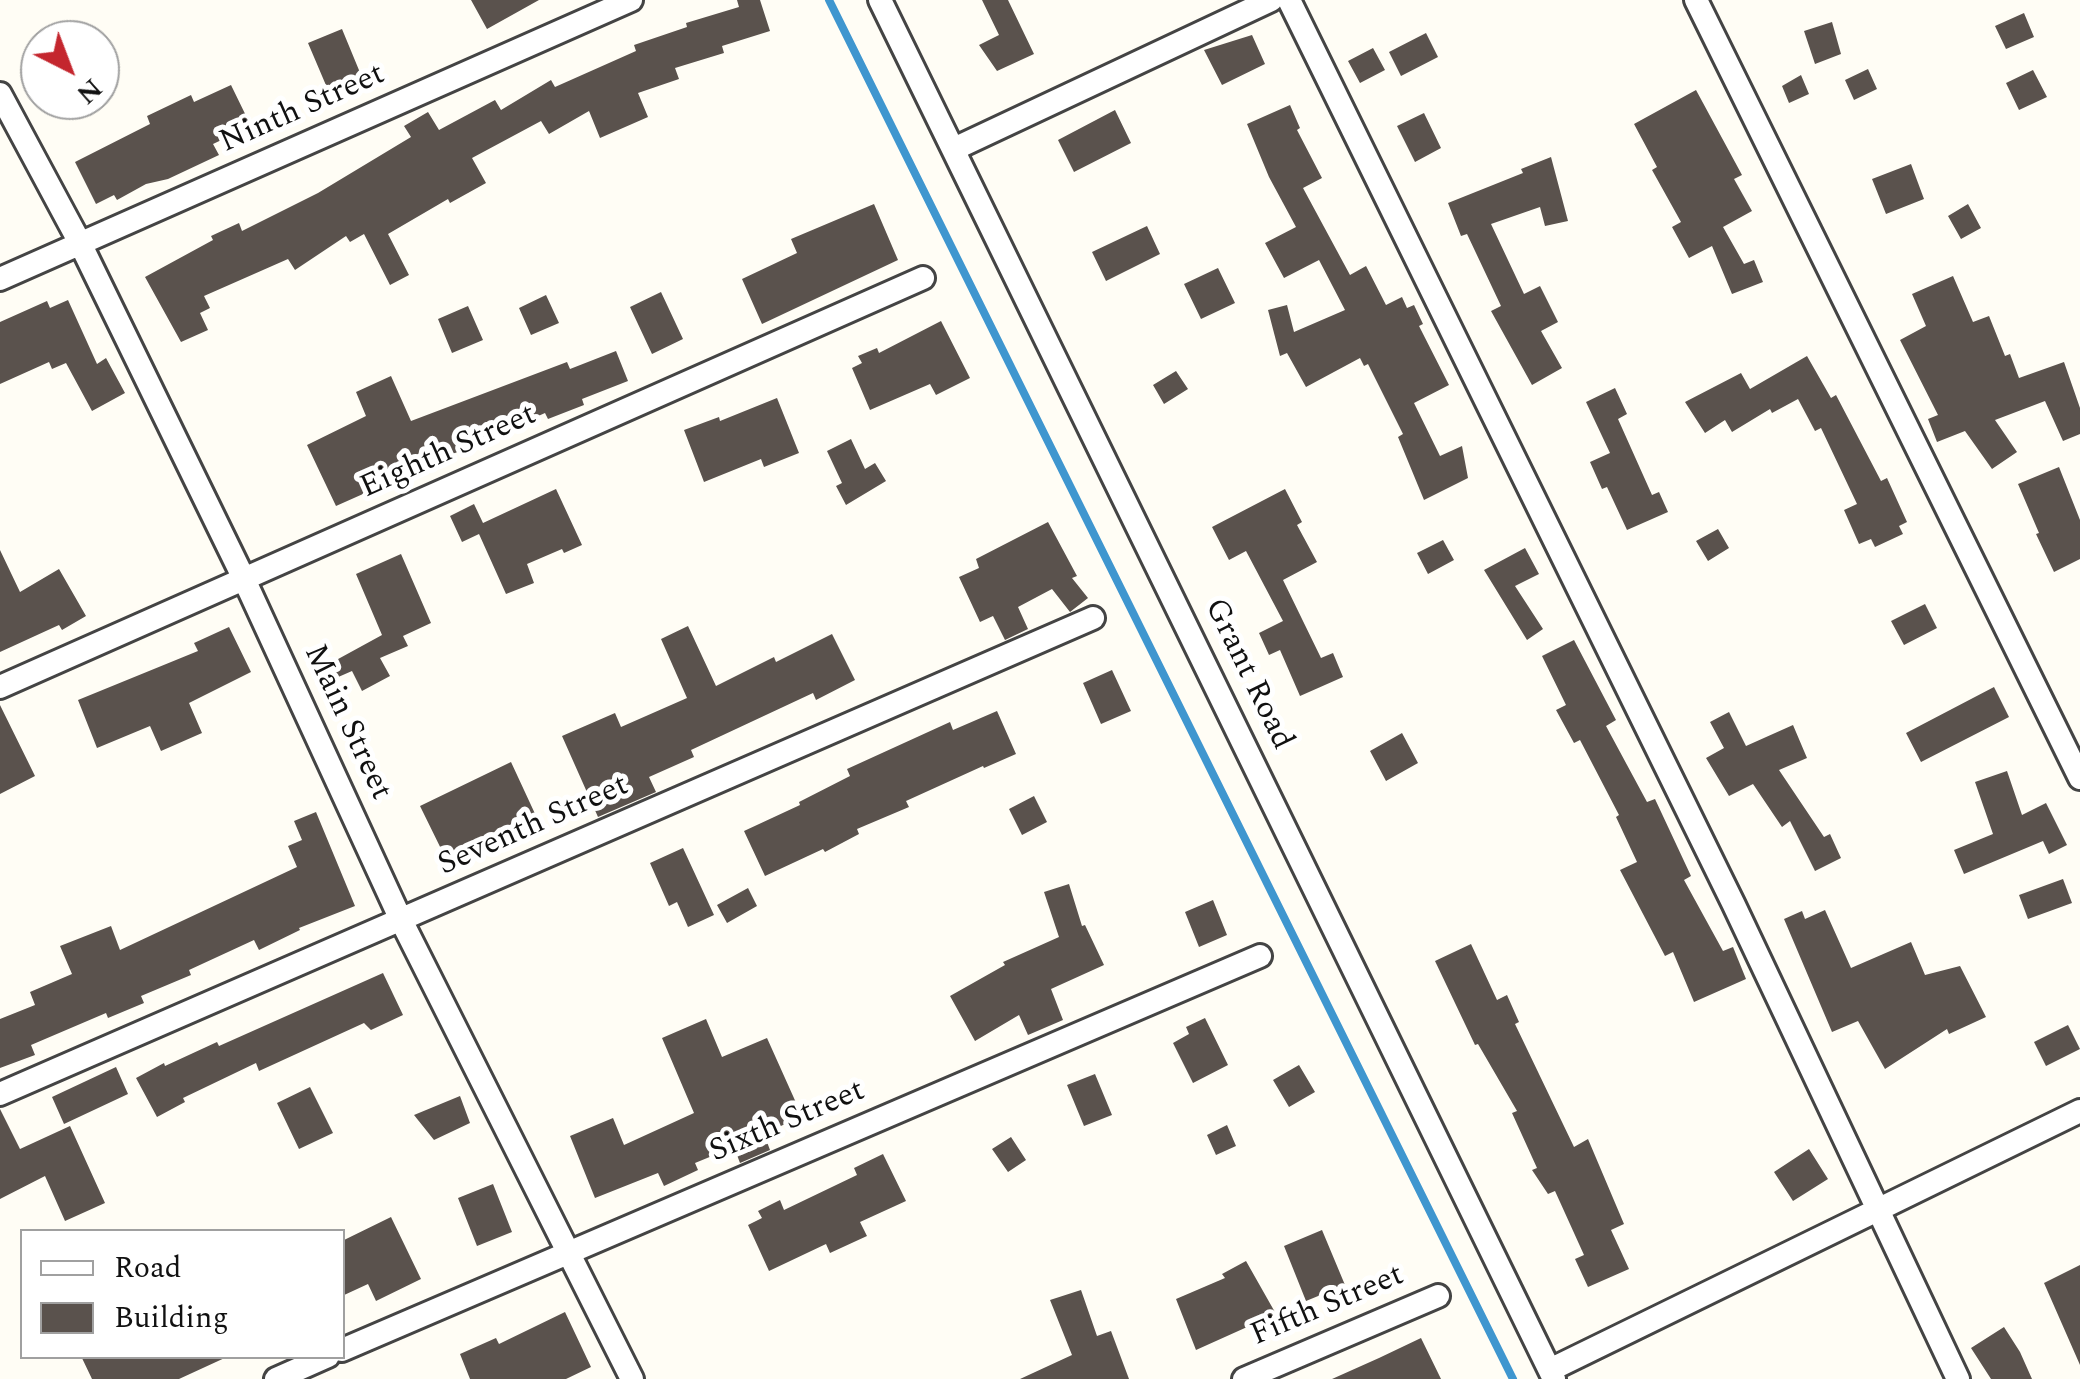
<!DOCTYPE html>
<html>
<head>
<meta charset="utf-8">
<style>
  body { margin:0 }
  #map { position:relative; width:2080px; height:1379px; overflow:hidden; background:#fffdf5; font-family:Spectral,serif }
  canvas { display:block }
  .legend { position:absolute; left:20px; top:1229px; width:325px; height:130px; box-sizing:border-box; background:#fff; border:2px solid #a0a0a0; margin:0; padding:12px 18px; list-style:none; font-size:30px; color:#111 }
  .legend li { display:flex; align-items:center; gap:20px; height:50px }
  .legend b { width:50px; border:2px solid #a0a0a0 }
  .north { position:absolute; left:20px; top:20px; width:100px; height:100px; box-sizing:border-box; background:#fff; border:2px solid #a0a0a0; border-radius:50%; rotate:138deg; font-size:28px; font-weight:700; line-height:40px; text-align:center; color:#111 }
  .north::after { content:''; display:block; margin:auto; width:35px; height:45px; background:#c4262e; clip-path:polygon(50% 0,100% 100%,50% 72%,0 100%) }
</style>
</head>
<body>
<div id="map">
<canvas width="2080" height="1379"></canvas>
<ul class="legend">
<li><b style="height:12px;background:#fff"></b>Road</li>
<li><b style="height:28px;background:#5a524d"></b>Building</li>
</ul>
<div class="north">N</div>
</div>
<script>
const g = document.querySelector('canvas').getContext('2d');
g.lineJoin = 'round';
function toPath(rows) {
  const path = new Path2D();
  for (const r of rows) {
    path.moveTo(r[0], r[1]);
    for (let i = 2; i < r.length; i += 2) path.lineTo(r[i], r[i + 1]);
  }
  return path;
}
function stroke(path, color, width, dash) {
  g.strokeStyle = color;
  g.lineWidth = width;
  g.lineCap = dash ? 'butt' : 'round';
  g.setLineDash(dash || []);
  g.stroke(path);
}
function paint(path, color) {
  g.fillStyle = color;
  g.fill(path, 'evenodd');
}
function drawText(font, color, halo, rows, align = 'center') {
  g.font = font + ' Spectral,serif';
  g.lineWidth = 10;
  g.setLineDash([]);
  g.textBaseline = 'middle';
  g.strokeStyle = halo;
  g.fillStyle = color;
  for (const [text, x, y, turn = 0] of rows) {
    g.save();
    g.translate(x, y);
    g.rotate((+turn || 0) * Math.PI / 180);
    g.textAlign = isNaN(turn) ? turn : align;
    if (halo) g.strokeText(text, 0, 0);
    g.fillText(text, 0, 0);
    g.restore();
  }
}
stroke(toPath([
  [829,0,1513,1379]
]), '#3f96cf', 8);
paint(toPath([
  [471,0,539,0,487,29],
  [737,0,760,0,770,31,722,46,724,53,675,68,679,79,638,93,648,117,600,138,589,111,549,134,541,121,472,158,486,183,450,203,448,199,388,234,409,275,390,285,364,234,350,242,346,236,295,270,288,259,204,296,210,308,200,313,208,330,181,342,145,277,213,240,211,236,239,223,242,231,318,193,411,137,404,126,428,112,439,130,495,100,501,110,551,80,555,87,636,51,634,45,687,27,686,23,739,7],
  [982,0,1008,0,1034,54,997,71,979,45,999,35],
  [2024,13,2034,37,2006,49,1995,26],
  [1832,22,1841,54,1815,64,1804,31],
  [342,29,361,75,328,90,308,43],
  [1426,33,1438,57,1401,76,1389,52],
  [1252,35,1265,64,1222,85,1204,50],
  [1373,48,1385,70,1360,83,1348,61],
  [1868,69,1877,89,1854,100,1845,80],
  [2033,70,2047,97,2019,110,2006,83],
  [1801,75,1809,94,1789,103,1782,86],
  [231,85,251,126,213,144,219,155,168,179,146,184,117,200,114,195,96,204,75,162,150,124,147,116,191,95,194,102],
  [1696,90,1742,175,1734,179,1752,211,1723,227,1744,264,1754,260,1763,282,1732,294,1712,246,1689,258,1672,227,1681,222,1652,170,1657,167,1634,124],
  [1290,105,1300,128,1297,130,1322,178,1303,188,1350,275,1366,266,1386,305,1402,297,1407,308,1414,305,1423,324,1419,326,1449,385,1414,403,1440,456,1462,446,1468,478,1424,500,1398,437,1403,434,1368,364,1364,366,1360,358,1306,387,1287,353,1280,356,1268,310,1287,305,1294,332,1345,310,1319,260,1284,278,1265,243,1296,227,1269,177,1247,124],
  [1115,110,1131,143,1074,172,1058,140],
  [1424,113,1441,148,1415,162,1397,126],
  [1551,157,1568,221,1545,226,1540,207,1491,224,1524,294,1540,286,1558,322,1541,331,1562,368,1532,385,1491,311,1501,306,1467,234,1461,236,1448,203,1523,173,1521,169],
  [1911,164,1924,199,1886,214,1872,179],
  [874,204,898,260,762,324,742,279,797,253,791,239],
  [1968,204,1981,228,1961,239,1948,216],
  [1147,226,1160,254,1106,281,1092,252],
  [1218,268,1235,303,1201,319,1184,284],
  [1953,276,1973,322,1989,316,2005,356,2010,354,2019,378,2064,362,2080,408,2080,434,2063,441,2045,401,1995,420,2017,452,1992,469,1965,431,1937,442,1928,419,1938,415,1900,340,1926,326,1912,294],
  [661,292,683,339,652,354,630,307],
  [546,295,559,323,531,335,519,308],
  [68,300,97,364,106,358,125,393,92,411,66,363,52,369,49,362,0,384,0,322,47,301,50,308],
  [468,306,483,340,452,353,438,319],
  [941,321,970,378,936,395,930,384,870,410,852,368,862,363,858,356,877,348,879,353],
  [616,351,628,381,582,399,584,405,548,419,545,413,336,506,307,445,366,416,356,392,391,376,411,421,567,362,570,369],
  [1807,356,1831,398,1836,395,1881,481,1887,478,1907,522,1899,526,1903,534,1875,547,1871,539,1859,544,1844,510,1857,504,1821,428,1815,431,1798,399,1772,413,1770,409,1732,432,1725,420,1705,433,1685,402,1741,373,1750,389],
  [1176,371,1188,389,1164,404,1153,385],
  [1615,388,1627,414,1618,419,1652,495,1659,492,1668,512,1627,530,1607,487,1602,489,1590,462,1610,453,1586,402],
  [777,398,799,453,764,467,761,459,704,482,684,430,719,417,720,421],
  [851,439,865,469,875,463,886,481,846,505,836,486,842,483,827,451],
  [2059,467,2080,520,2080,559,2054,572,2036,534,2039,533,2018,484],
  [556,489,582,545,564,553,562,549,527,564,534,583,506,594,479,534,462,542,450,516,474,504,483,523],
  [1285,489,1302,522,1297,525,1317,562,1283,580,1321,658,1333,653,1343,677,1300,696,1280,650,1269,655,1259,633,1283,621,1246,551,1229,560,1212,527],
  [1048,522,1077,576,1072,578,1088,598,1070,612,1052,589,1018,607,1028,629,1005,640,993,616,980,622,959,577,979,568,976,559],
  [1718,529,1729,548,1708,561,1696,541],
  [1443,540,1454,560,1428,574,1417,553],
  [1525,548,1539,574,1515,586,1543,629,1527,640,1484,570],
  [0,550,20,592,59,569,86,616,62,630,59,625,0,652],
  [401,554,431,623,403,636,408,646,380,658,390,676,362,691,352,671,336,678,329,664,382,635,356,574],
  [1925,604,1937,628,1904,645,1891,621],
  [688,626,716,686,774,657,776,662,832,634,855,680,816,700,813,693,691,750,694,757,649,777,656,792,598,817,562,736,615,713,621,727,687,698,661,639],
  [229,627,251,672,189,703,202,733,161,751,150,726,97,748,78,700,198,651,194,643],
  [1574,640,1616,720,1606,726,1647,802,1655,799,1691,876,1684,880,1723,951,1733,947,1746,979,1694,1002,1673,952,1665,956,1620,870,1637,862,1616,817,1619,815,1580,740,1574,743,1556,710,1566,705,1542,656],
  [1112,670,1131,711,1101,724,1083,683],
  [1994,687,2009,717,1921,762,1906,733],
  [0,705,35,776,0,794],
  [997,711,1016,754,984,768,983,766,906,801,909,807,857,829,859,834,825,852,823,849,765,876,744,831,800,805,799,802,850,776,847,769,950,722,953,730],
  [1729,712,1746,746,1793,725,1807,758,1779,770,1824,837,1830,834,1841,858,1815,871,1790,821,1782,827,1753,784,1729,796,1706,758,1724,748,1710,722],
  [1402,733,1418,763,1386,781,1370,751],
  [511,762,543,831,524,840,518,829,448,863,420,806],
  [2007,771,2022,815,2046,803,2067,845,2049,854,2043,841,1964,874,1954,850,1993,834,1975,782],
  [1034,796,1047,822,1022,835,1009,809],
  [316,812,355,906,299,928,300,930,259,950,254,940,189,970,191,975,141,996,144,1003,108,1018,106,1013,31,1045,35,1055,0,1068,0,1019,35,1005,30,992,72,974,60,946,111,926,120,950,297,867,288,846,302,840,294,821],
  [683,848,714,915,688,927,677,902,669,906,650,863],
  [2063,879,2072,903,2028,919,2019,895],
  [1069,884,1082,926,1085,925,1104,965,1051,989,1063,1020,1028,1035,1019,1015,975,1041,950,996,1005,965,1003,962,1059,937,1044,892],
  [748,888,757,906,727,923,717,905],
  [1213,900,1227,935,1199,947,1185,912],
  [1825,910,1851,968,1911,942,1925,975,1960,966,1986,1017,1949,1034,1947,1029,1885,1069,1858,1021,1832,1032,1784,919,1802,911,1805,919],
  [1471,944,1497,1000,1507,995,1519,1022,1515,1024,1574,1147,1588,1139,1624,1224,1611,1230,1629,1269,1588,1287,1575,1259,1584,1255,1555,1191,1548,1194,1532,1170,1537,1168,1512,1113,1517,1111,1478,1044,1475,1045,1435,961],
  [383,973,403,1015,371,1030,364,1023,259,1071,256,1063,183,1098,185,1102,157,1117,136,1078,164,1063,165,1066,217,1042,219,1046],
  [1205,1018,1228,1065,1193,1083,1173,1043,1189,1034,1186,1027],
  [706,1019,722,1057,767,1038,802,1116,764,1134,770,1150,740,1163,734,1147,695,1163,698,1170,664,1186,658,1173,595,1198,570,1136,613,1118,624,1145,694,1113,662,1038],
  [2068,1025,2080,1049,2046,1066,2034,1042],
  [1299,1065,1315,1092,1289,1107,1273,1080],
  [116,1067,128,1094,64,1124,52,1097],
  [1095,1074,1112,1115,1084,1126,1067,1085],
  [310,1087,333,1133,299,1149,277,1103],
  [460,1096,470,1123,434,1140,414,1115],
  [0,1109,20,1149,70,1126,105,1203,65,1221,45,1176,0,1199],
  [1227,1125,1236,1146,1216,1155,1207,1135],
  [1011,1137,1026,1160,1008,1172,992,1149],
  [1809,1149,1828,1179,1793,1201,1774,1172],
  [883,1154,906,1201,860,1222,867,1236,830,1253,826,1244,769,1271,748,1225,762,1218,758,1211,780,1200,784,1210,857,1175,854,1168],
  [493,1184,512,1232,477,1246,458,1198],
  [391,1217,421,1279,376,1301,368,1284,342,1296,342,1241],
  [1322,1230,1345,1285,1306,1301,1284,1246],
  [1246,1261,1276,1314,1196,1350,1176,1299,1225,1278,1222,1274],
  [2080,1265,2080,1365,2044,1283],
  [1081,1290,1097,1336,1111,1331,1129,1379,1020,1379,1072,1355,1050,1300],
  [565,1312,591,1367,566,1379,470,1379,460,1354,496,1338,499,1344],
  [2004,1327,2020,1352,2032,1379,1991,1379,1971,1348],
  [1421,1338,1441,1379,1332,1379,1379,1358],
  [81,1356,229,1356,179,1379,92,1379]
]), '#5a524d');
const minor = toPath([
  [880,0,1554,1379],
  [1289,0,1733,903,1958,1379],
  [1696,0,2080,778],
  [0,94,80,243,244,579,401,920,632,1379],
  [954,149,1271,0],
  [0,279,631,0],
  [0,687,923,278],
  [0,1094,1093,618],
  [342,1350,1260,956],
  [1550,1370,2080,1111],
  [276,1379,328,1356],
  [1244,1379,1438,1296]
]);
stroke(minor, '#444', 28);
stroke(minor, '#fff', 22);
drawText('32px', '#111', '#fff', [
  ["Ninth Street",303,110,-24],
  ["Eighth Street",449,453,-24],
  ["Grant Road",1247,675,64],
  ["Main Street",346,723,65],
  ["Seventh Street",534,827,-24],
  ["Sixth Street",788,1123,-23],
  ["Fifth Street",1328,1307,-23]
]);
</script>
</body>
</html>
